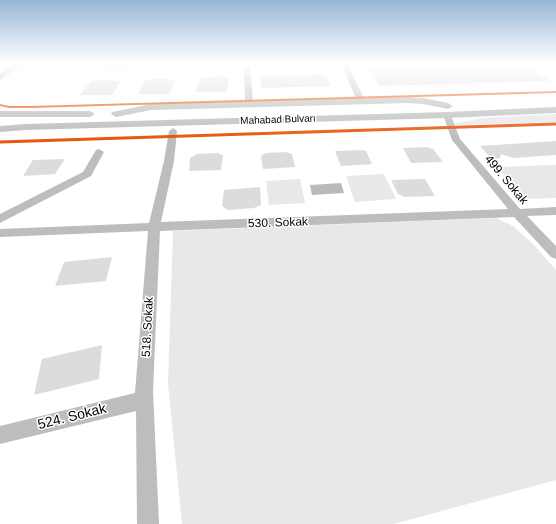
<!DOCTYPE html>
<html>
<head>
<meta charset="utf-8">
<style>
  body { margin:0 }
  canvas { display:block; background:#fff }
</style>
</head>
<body>
<canvas width="556" height="524"></canvas>
<script>
const g = document.querySelector('canvas').getContext('2d');
g.lineJoin = 'round';
function paint(path, color) {
  g.fillStyle = color;
  g.fill(path, 'evenodd');
}
function toPath(rows) {
  const path = new Path2D();
  for (const r of rows) {
    path.moveTo(r[0], r[1]);
    for (let i = 2; i < r.length; i += 2) path.lineTo(r[i], r[i + 1]);
  }
  return path;
}
function stroke(path, color, width, dash) {
  g.strokeStyle = color;
  g.lineWidth = width;
  g.lineCap = dash ? 'butt' : 'round';
  g.setLineDash(dash || []);
  g.stroke(path);
}
function drawText(font, color, halo, rows, align = 'center') {
  g.font = font + ' Helvetica,sans-serif';
  g.lineWidth = 3;
  g.setLineDash([]);
  g.textBaseline = 'middle';
  g.strokeStyle = halo;
  g.fillStyle = color;
  for (const [text, x, y, turn = 0] of rows) {
    g.save();
    g.translate(x, y);
    g.rotate((+turn || 0) * Math.PI / 180);
    g.textAlign = isNaN(turn) ? turn : align;
    if (halo) g.strokeText(text, 0, 0);
    g.fillText(text, 0, 0);
    g.restore();
  }
}
paint(toPath([
  [96,63,236,63,236,65,100,69],
  [556,114,556,122,455,125,454,124,480,118],
  [556,165,556,198,524,199,497,167],
  [384,174,396,199,355,202,346,176],
  [300,179,305,203,269,205,266,181],
  [496,218,513,226,534,245,556,270,556,480,394,524,182,524,168,383,173,231]
]), '#e8e8e8');
paint(toPath([
  [341,183,344,193,312,195,310,185]
]), '#bababa');
paint(toPath([
  [462,63,525,65,550,81,380,86,366,65],
  [326,74,330,86,262,88,260,76],
  [222,76,222,78,229,78,227,92,196,92,200,78],
  [169,78,168,80,175,80,169,94,138,94,145,80],
  [115,79,114,81,121,81,112,95,80,95,91,81],
  [556,141,556,155,513,158,501,154,500,158,492,159,480,146],
  [427,147,433,149,443,162,411,163,403,148],
  [361,150,366,151,372,164,341,166,335,151],
  [286,152,292,154,295,167,263,169,261,156,266,153],
  [217,153,223,155,221,170,189,171,190,158,197,154],
  [65,159,55,174,23,176,33,160],
  [425,179,435,196,405,197,398,194,391,180],
  [260,187,261,205,254,208,228,210,222,206,224,190],
  [112,257,106,281,55,286,64,262],
  [102,345,99,379,34,395,42,359]
]), '#dcdcdc');
paint(toPath([
  [244,63,250,63,253,103,249,105,245,103,244,63],
  [341,63,347,63,365,101,364,103,361,103,357,101,341,63],
  [444,113,450,113,460,139,520,209,556,207,556,215,527,216,556,246,556,259,551,257,514,217,160,231,153,391,159,524,137,524,136,411,0,444,0,426,135,393,148,231,0,237,0,229,149,223,164,161,169,131,173,128,177,131,174,161,161,222,508,209,452,140,443,115,444,113],
  [99,149,104,152,91,176,0,223,0,214,83,172,96,150,99,149]
]), '#bdbdbd');
paint(toPath([
  [15,63,25,63,0,80,0,73,15,63],
  [408,97,423,98,448,103,453,106,448,109,423,104,408,103,151,110,116,117,111,114,112,112,151,104,408,97],
  [556,107,556,113,447,118,25,130,0,132,0,126,25,124,447,112,556,107],
  [0,111,90,111,95,114,90,117,0,117,0,111]
]), '#bdbdbd');
stroke(toPath([
  [0,105,9,107,31,107,556,92]
]), '#e8590c', 2);
stroke(toPath([
  [0,142,556,124]
]), '#e8590c', 3);
const sky = g.createLinearGradient(0, 0, 0, 137);
sky.addColorStop(0, '#95b6d6');
sky.addColorStop(0.46, '#fff');
sky.addColorStop(1, '#ffffff00');
g.fillStyle = sky;
g.fillRect(0, 0, 556, 137);
drawText('10px', '#000', '#fff', [
  ["Mahabad Bulvarı",278,120,-2]
]);
drawText('12px', '#000', '#fff', [
  ["499. Sokak",506,180,50],
  ["530. Sokak",278,223,-2],
  ["518. Sokak",148,327,-87]
]);
drawText('14px', '#000', '#fff', [
  ["524. Sokak",72,417,-14]
]);
</script>
</body>
</html>
